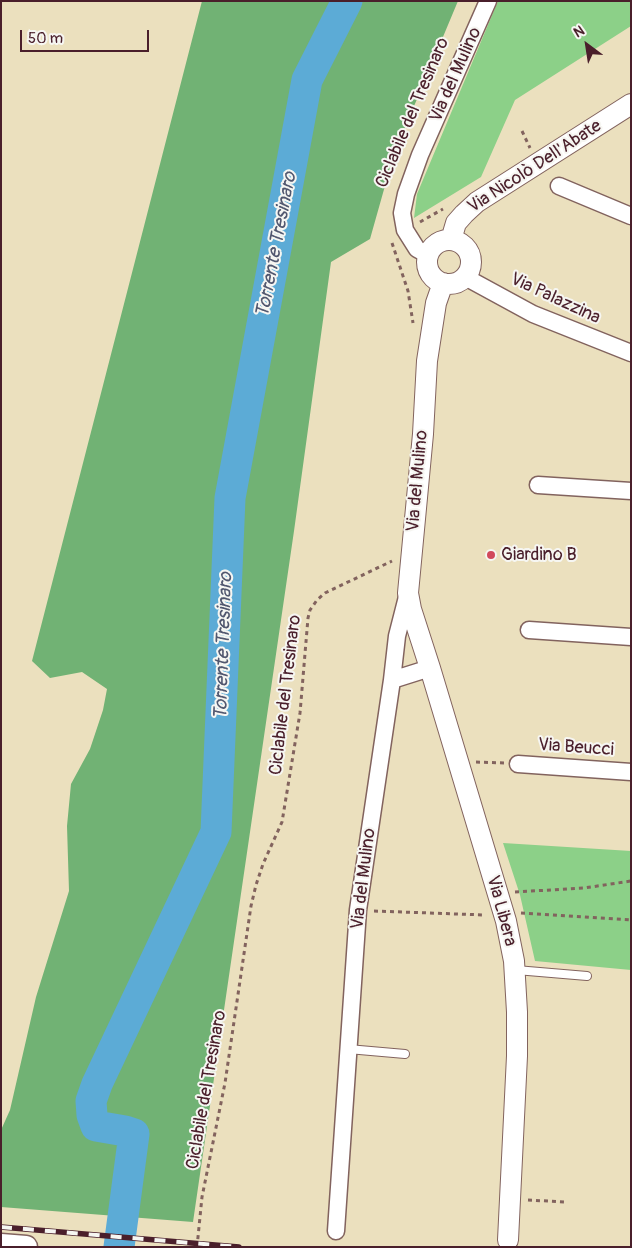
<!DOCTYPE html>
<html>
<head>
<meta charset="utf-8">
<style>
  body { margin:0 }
  #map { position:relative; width:632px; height:1248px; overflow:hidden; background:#ebe0be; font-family:Pangolin,sans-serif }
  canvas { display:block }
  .frame { position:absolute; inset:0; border:2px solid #4a1f2b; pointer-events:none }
  .north { position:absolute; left:562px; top:20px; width:50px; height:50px; -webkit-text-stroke:4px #f6f6f2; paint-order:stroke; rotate:329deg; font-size:14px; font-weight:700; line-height:20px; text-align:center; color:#4a1f2b }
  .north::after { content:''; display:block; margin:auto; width:18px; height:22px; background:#4a1f2b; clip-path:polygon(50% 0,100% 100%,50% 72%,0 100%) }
  .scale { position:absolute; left:20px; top:30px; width:129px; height:22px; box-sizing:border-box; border:2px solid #4a1f2b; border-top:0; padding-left:6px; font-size:15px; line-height:18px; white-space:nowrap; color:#4a1f2b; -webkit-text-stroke:4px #f6f6f2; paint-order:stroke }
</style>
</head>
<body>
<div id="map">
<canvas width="632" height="1248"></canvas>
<div class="frame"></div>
<div class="north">N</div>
<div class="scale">50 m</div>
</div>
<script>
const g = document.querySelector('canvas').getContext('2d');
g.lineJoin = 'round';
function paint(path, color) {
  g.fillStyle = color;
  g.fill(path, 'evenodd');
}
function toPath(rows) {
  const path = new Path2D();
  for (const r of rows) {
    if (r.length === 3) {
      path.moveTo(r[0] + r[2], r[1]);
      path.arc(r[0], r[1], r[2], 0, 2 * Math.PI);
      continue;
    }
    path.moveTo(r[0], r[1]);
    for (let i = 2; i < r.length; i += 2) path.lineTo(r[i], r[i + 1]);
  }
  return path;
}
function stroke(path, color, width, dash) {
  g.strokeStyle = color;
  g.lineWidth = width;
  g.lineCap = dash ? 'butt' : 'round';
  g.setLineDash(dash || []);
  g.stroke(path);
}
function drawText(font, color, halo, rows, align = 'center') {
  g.font = font + ' Pangolin,sans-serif';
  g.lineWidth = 4;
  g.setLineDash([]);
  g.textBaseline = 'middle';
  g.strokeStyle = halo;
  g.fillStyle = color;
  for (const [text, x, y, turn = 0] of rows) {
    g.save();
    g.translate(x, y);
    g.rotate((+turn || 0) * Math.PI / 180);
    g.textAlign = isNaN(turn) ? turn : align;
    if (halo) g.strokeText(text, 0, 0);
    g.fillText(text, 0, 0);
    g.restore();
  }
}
paint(toPath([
  [498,1,631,1,631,26,515,100,481,177,414,218,417,194],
  [503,843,631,851,631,970,535,961,520,895]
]), '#8cd088');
paint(toPath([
  [202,1,458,1,394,154,370,239,331,262,294,531,193,1222,1,1207,1,1130,10,1110,36,997,69,891,67,826,71,784,90,749,103,710,107,689,82,672,50,678,32,661]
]), '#71b274');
stroke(toPath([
  [119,1247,134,1134,125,1131,96,1126,92,1115,91,1101,97,1084,216,832,230,498,307,80,347,1]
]), '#5cabd6', 31);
const service = toPath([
  [516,970,587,976],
  [348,1049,405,1054]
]);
const minor = toPath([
  [559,186,631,216],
  [428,255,417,249,405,230,402,213,406,194,420,155,488,1],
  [465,277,533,314,631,353],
  [538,485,631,491],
  [408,593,397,636,392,680,430,668],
  [529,630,631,637],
  [518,764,631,772],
  [336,1231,358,910,392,680]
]);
const tertiary = toPath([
  [451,240,456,223,464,214,477,202,631,104],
  [449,262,22],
  [443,283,436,303,427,361,423,434,408,593,411,609,430,668,506,921,514,961,517,1012,517,1056,508,1240]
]);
const secondary = toPath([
  [1,1245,26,1247]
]);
stroke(service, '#82635e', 10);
stroke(minor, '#82635e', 19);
stroke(tertiary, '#82635e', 22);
stroke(secondary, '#82635e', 25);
stroke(toPath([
  [522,131,530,148],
  [420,222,443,209],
  [392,243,408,291,413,323],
  [476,762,504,763],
  [515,892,584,888,631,881],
  [374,911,485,915],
  [521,913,631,920],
  [528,1200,565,1202],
  [197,1247,202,1197,225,1083,251,906,256,885,263,864,282,822,300,713,308,618,310,610,317,600,325,593,392,561]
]), '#82635e', 3, [4, 4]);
stroke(service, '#fff', 8);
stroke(minor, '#fff', 16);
stroke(tertiary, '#fff', 20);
stroke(secondary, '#fff', 22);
const rail = toPath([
  [1,1227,239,1247]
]);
stroke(rail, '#4a1f2b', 5.5);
stroke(rail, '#f6f6f2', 4, [11]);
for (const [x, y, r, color] of [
  [491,555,5,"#d1495b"]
]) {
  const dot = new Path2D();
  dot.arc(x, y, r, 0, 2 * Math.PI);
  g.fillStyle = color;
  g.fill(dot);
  stroke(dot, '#f6f6f2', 2);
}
drawText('18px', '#4a1f2b', '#f6f6f2', [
  ["Via del Mulino",456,75,-66],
  ["Ciclabile del Tresinaro",413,113,-67],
  ["Via Nicolò Dell'Abate",535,167,-33],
  ["Via Palazzina",555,299,25],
  ["Via del Mulino",418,481,-85],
  ["Ciclabile del Tresinaro",286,695,-83],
  ["Via Beucci",576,748,4],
  ["Via del Mulino",364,879,-83],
  ["Via Libera",501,911,75],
  ["Ciclabile del Tresinaro",207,1090,-80]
]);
drawText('18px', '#4a1f2b', '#f6f6f2', [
  ["Giardino B",501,555]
], 'left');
drawText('italic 19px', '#51576f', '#f6f6f2', [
  ["Torrente Tresinaro",277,245,-79],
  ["Torrente Tresinaro",224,646,-88]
]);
</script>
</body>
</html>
